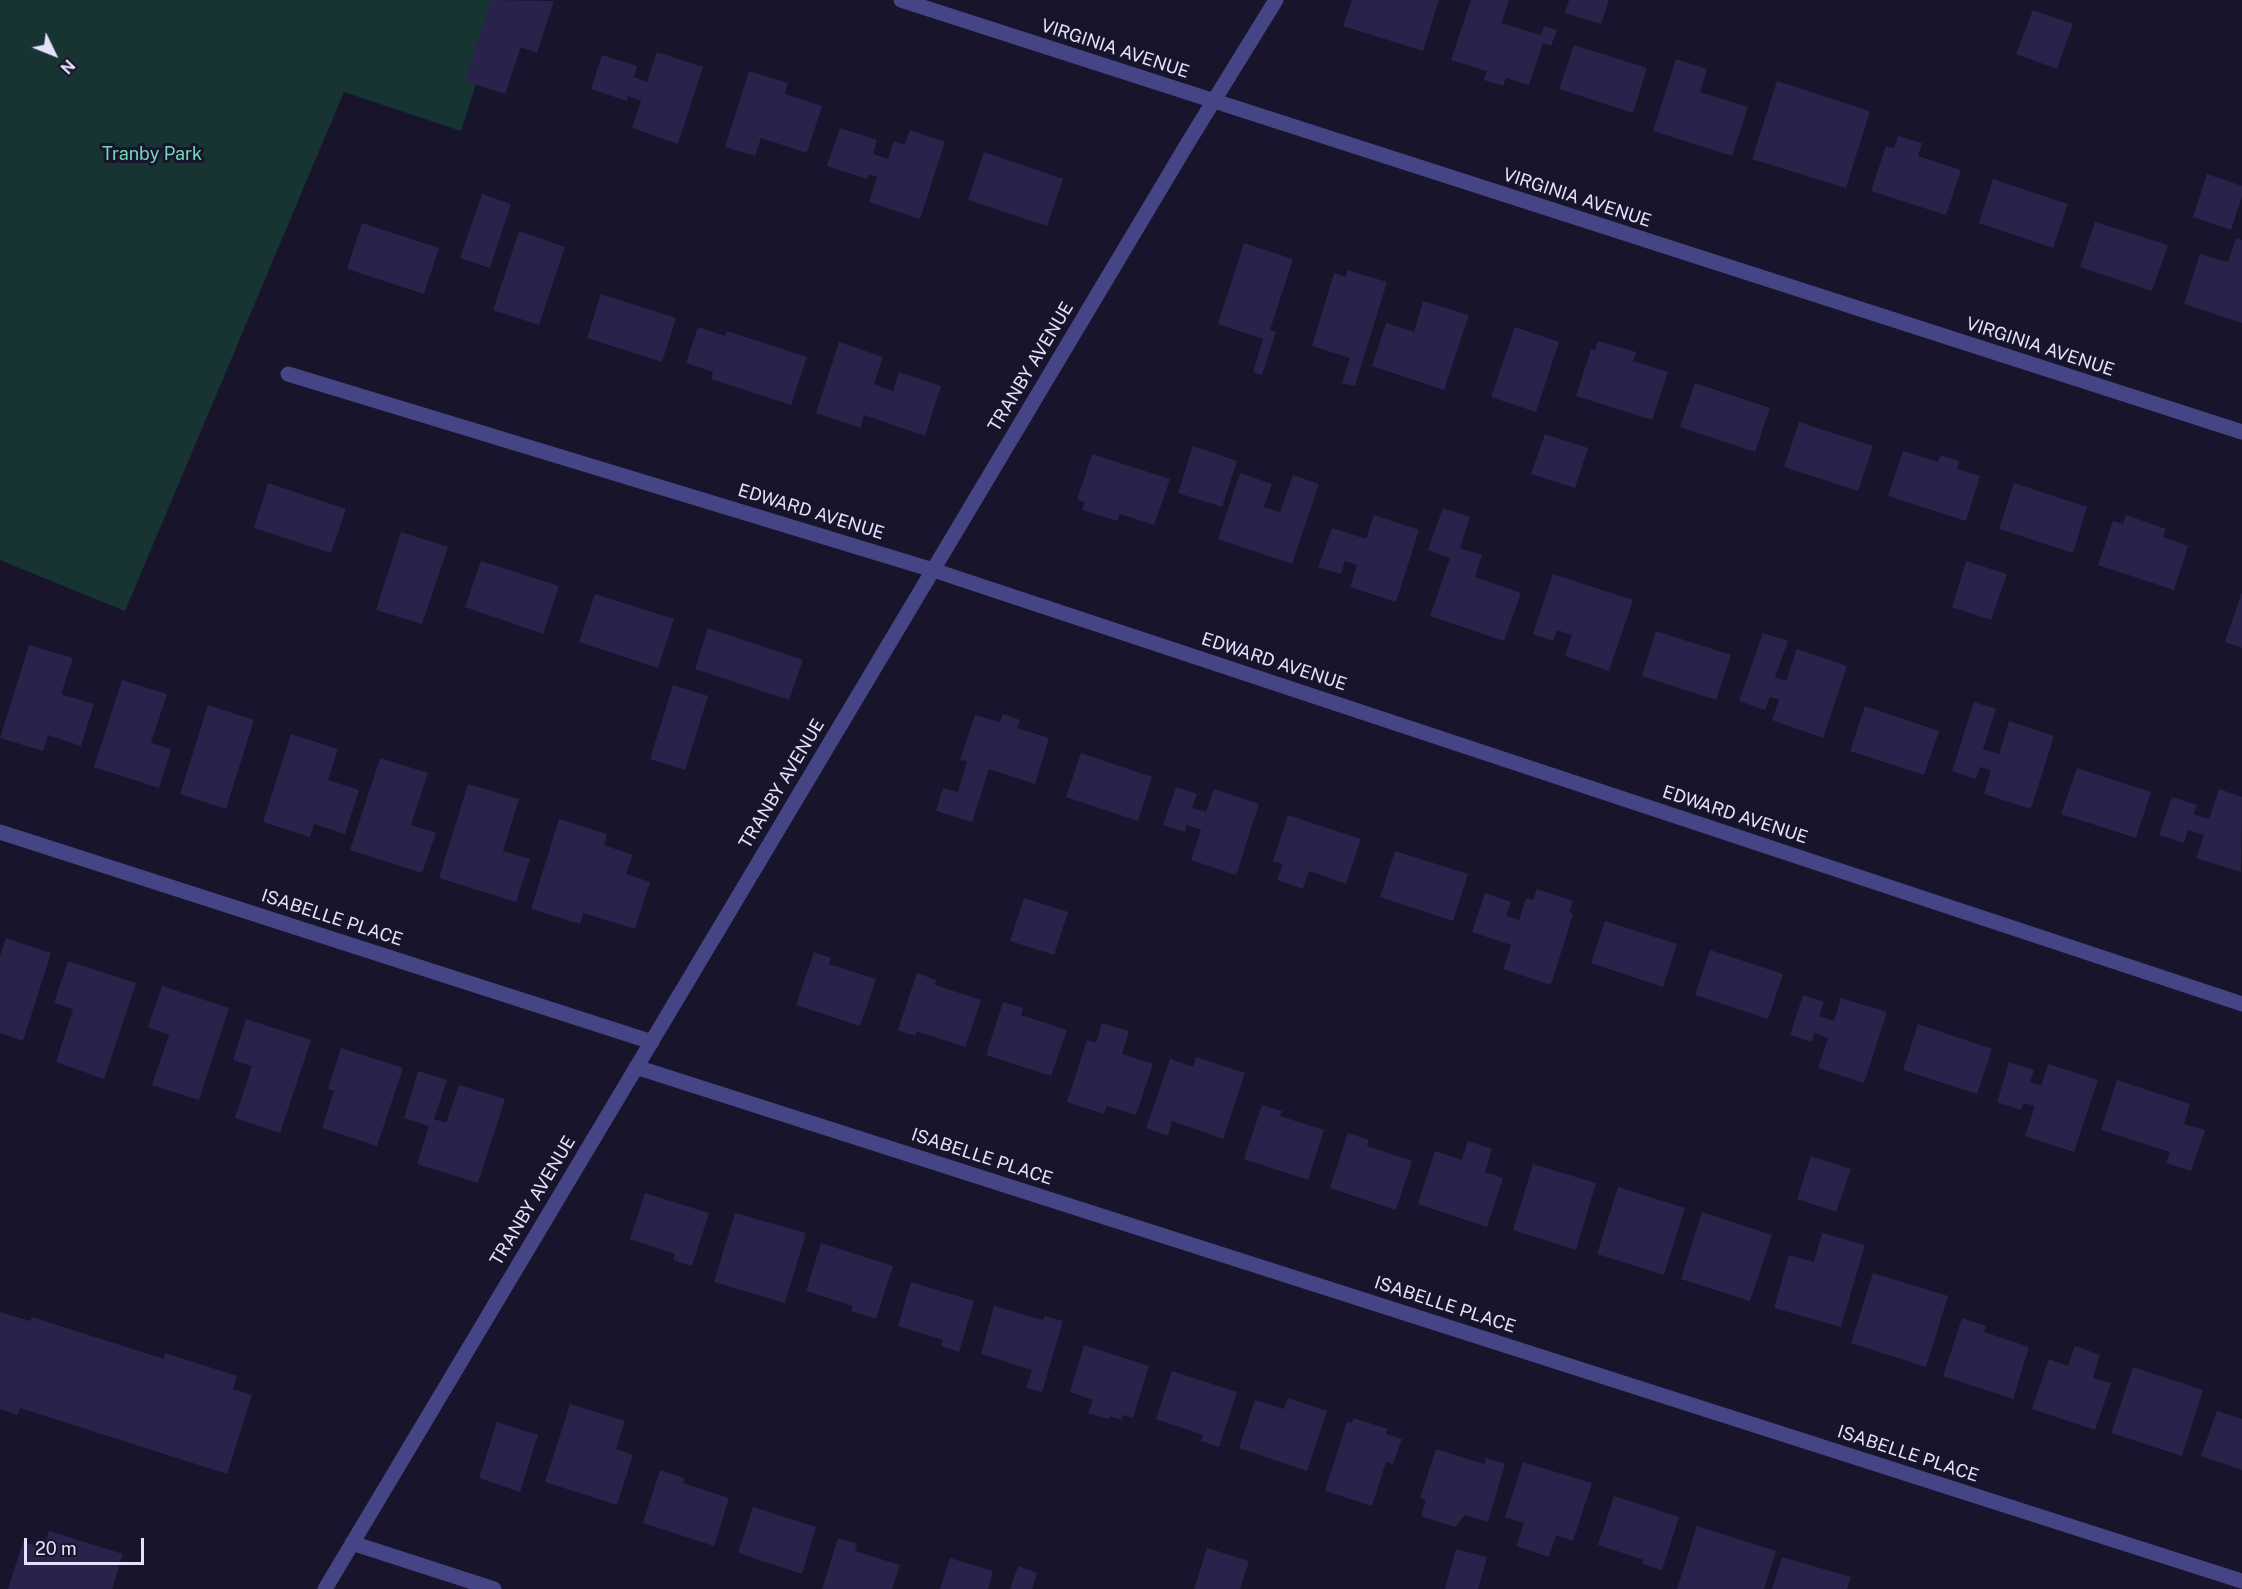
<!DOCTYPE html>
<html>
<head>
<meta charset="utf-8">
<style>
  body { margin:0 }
  #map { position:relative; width:2242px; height:1589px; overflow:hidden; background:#18142b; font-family:"Public Sans",sans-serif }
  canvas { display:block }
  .north { position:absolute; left:24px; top:24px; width:60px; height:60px; -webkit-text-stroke:4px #18142b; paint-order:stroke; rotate:133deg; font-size:16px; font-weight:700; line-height:24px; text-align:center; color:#e3e1fc }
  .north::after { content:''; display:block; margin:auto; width:21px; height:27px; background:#e3e1fc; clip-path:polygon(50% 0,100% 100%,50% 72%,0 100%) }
  .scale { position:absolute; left:24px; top:1538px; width:120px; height:27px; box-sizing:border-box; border:3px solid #e3e1fc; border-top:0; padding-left:8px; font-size:18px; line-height:21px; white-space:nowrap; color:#e3e1fc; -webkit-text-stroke:4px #18142b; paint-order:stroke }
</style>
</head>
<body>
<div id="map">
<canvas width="2242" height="1589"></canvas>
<div class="north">N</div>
<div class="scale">20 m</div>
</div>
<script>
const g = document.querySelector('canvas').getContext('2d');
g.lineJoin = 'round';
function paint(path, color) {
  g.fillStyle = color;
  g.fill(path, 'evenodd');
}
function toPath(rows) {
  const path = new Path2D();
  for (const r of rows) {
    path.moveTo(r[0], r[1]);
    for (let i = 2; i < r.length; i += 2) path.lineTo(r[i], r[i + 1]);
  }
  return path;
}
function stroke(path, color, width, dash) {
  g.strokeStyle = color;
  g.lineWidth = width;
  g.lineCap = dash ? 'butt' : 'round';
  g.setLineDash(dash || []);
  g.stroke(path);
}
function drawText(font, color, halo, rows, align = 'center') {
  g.font = font + ' "Public Sans",sans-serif';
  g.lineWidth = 6;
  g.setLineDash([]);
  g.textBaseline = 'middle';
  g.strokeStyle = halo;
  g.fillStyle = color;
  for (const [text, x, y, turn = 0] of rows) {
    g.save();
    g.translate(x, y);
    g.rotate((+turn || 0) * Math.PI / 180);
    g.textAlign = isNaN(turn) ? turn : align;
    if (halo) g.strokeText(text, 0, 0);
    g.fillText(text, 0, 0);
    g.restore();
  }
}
paint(toPath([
  [0,0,503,0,461,131,344,92,125,611,0,560]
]), '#183432');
paint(toPath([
  [491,0,554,1,537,53,521,47,505,94,465,81],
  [1352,0,1439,0,1423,51,1343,26],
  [1471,0,1509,0,1501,23,1541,35,1544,26,1557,30,1551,46,1543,43,1529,85,1506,78,1503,86,1484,80,1487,71,1451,60],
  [1569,0,1609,0,1601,24,1565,13],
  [2033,10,2073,24,2057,69,2016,54],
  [1574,45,1647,68,1633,113,1559,89],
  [657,52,703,67,678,144,632,128,641,101,628,96,627,101,591,89,602,55,637,66,634,77,647,82],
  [1676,59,1707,69,1700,92,1748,107,1732,156,1653,131],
  [749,71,788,83,785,94,822,106,807,153,761,138,755,156,725,147],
  [1777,81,1870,111,1846,188,1752,159],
  [840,128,877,140,873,154,888,159,894,141,904,145,910,130,945,142,920,219,869,202,877,177,868,174,867,179,827,166],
  [1898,136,1922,143,1918,156,1961,170,1946,215,1871,191,1886,146,1894,148],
  [984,152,1063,179,1047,226,968,200],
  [2207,174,2242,186,2242,196,2231,230,2193,217],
  [1993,179,2068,204,2053,248,1979,223],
  [482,194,511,204,490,268,460,258],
  [2095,222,2168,245,2152,291,2080,267],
  [362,223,439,248,424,294,347,269],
  [519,231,565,247,539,325,493,310],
  [2236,238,2242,240,2242,323,2184,304,2200,254,2228,262],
  [1244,243,1293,259,1270,330,1276,332,1262,375,1253,372,1263,339,1218,324],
  [1347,270,1387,282,1355,386,1342,383,1350,358,1312,346,1334,273,1346,277],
  [601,294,676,318,662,362,587,338],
  [1423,301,1469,315,1444,390,1372,366,1386,323,1414,332],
  [698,327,725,336,727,331,807,357,791,405,711,379,713,372,686,363],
  [1515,327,1559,342,1536,412,1491,397],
  [1598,341,1636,352,1633,361,1668,372,1652,420,1576,396,1591,349,1595,350],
  [839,342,883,357,874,384,893,391,899,372,941,386,925,436,864,415,861,428,816,413],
  [1695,383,1770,408,1755,452,1680,427],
  [1799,422,1873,446,1858,491,1784,467],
  [1545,434,1588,448,1575,488,1531,474],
  [1193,446,1237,461,1222,507,1178,493],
  [1903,451,1938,462,1940,455,1959,461,1957,469,1980,476,1966,521,1888,496],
  [1092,454,1170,479,1154,525,1120,514,1117,521,1082,510,1085,502,1077,500],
  [1240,473,1272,484,1264,507,1280,512,1293,475,1319,484,1292,564,1218,539],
  [268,483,346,509,331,553,254,528],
  [2014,483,2087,507,2073,553,1999,529],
  [1443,508,1470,517,1460,548,1482,555,1475,577,1521,593,1504,641,1430,616,1450,558,1428,550],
  [1374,515,1419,530,1396,602,1350,587,1357,565,1345,561,1341,574,1318,567,1332,528,1366,539],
  [2126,515,2166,529,2163,537,2188,546,2174,590,2098,565,2113,521,2123,524],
  [401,532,448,547,422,624,376,610],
  [481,561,559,586,543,634,465,607],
  [1966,561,2007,574,1991,620,1952,607],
  [1553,574,1633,600,1609,671,1565,656,1572,635,1557,630,1553,641,1533,634],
  [2242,592,2242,648,2225,642],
  [595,594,674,619,658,668,579,642],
  [708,628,803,660,789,700,695,669],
  [1656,631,1731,655,1716,700,1642,676],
  [1763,633,1788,641,1775,677,1786,681,1797,649,1847,666,1823,738,1772,720,1779,700,1770,697,1765,710,1739,701],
  [29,645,73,658,61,694,94,704,81,746,48,735,43,751,0,738],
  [122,680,167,694,151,743,171,749,159,788,94,767],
  [673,685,708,696,685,770,650,759],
  [1974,702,1996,709,1983,749,1999,754,2009,721,2054,736,2031,809,1984,794,1991,770,1980,767,1976,779,1952,771],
  [208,705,254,720,226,809,180,794],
  [1865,706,1939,731,1924,775,1850,751],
  [1003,714,1020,720,1017,728,1049,738,1035,784,989,769,972,822,936,811,943,788,958,792,967,761,960,760,975,715,1000,722],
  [291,734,338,749,328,780,359,790,345,834,314,824,310,837,263,822],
  [1081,753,1152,777,1138,821,1066,797],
  [380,758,428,773,411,825,436,833,422,873,350,850],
  [2077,768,2151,792,2136,838,2061,814],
  [468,784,519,799,503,851,530,859,516,902,439,878],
  [1176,787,1197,794,1192,808,1206,812,1214,789,1259,804,1236,875,1191,860,1201,830,1187,825,1185,832,1163,825],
  [2219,789,2242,797,2241,872,2196,858,2204,835,2188,830,2184,843,2159,835,2172,797,2197,805,2193,814,2209,819],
  [1288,815,1361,839,1346,884,1309,871,1303,889,1277,880,1283,864,1273,861],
  [559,819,607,834,604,845,633,855,626,874,650,882,635,929,583,913,580,924,531,909],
  [1395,851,1468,874,1453,921,1380,897],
  [1537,889,1573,901,1569,912,1573,914,1551,985,1503,969,1511,945,1472,932,1485,893,1511,902,1506,916,1519,920,1526,898,1533,900],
  [1024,898,1068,912,1054,955,1010,941],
  [1605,921,1677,944,1663,987,1591,963],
  [6,938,51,953,23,1041,0,1033,0,956],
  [1710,950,1783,974,1768,1019,1695,995],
  [814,952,831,958,829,964,876,979,860,1026,796,1005],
  [68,961,136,983,104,1079,56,1062,73,1009,54,1003],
  [917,973,936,980,935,985,981,1000,965,1047,916,1031,915,1036,898,1030],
  [162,986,229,1008,199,1100,152,1085,169,1035,148,1027],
  [1803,995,1824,1002,1819,1016,1834,1021,1841,998,1887,1012,1864,1083,1818,1068,1828,1038,1814,1033,1812,1042,1790,1035],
  [1003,1002,1023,1008,1021,1015,1067,1030,1051,1076,986,1055],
  [246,1019,311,1040,280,1133,235,1118,252,1066,233,1060],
  [1102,1023,1129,1031,1122,1054,1153,1064,1136,1115,1107,1106,1104,1114,1067,1102,1087,1040,1096,1043],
  [1918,1024,1992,1049,1977,1094,1903,1070],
  [341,1048,403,1068,377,1146,322,1128,334,1091,328,1089],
  [1196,1057,1245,1073,1223,1139,1172,1121,1168,1136,1146,1128,1170,1059,1193,1067],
  [2009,1062,2034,1070,2030,1082,2041,1086,2048,1064,2098,1080,2074,1152,2025,1136,2035,1106,2023,1103,2021,1110,1997,1102],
  [418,1071,447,1080,434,1119,446,1123,459,1085,505,1099,478,1183,417,1164,429,1126,404,1118],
  [2117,1080,2190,1104,2184,1124,2205,1130,2191,1171,2166,1163,2170,1152,2101,1130],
  [1262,1105,1282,1111,1280,1116,1324,1130,1308,1180,1244,1159],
  [1348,1133,1369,1140,1367,1146,1412,1161,1396,1210,1330,1188],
  [1468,1141,1492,1149,1485,1172,1503,1178,1487,1227,1418,1204,1435,1151,1462,1160],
  [1811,1156,1851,1169,1836,1212,1797,1199],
  [1533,1164,1596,1183,1576,1250,1513,1230],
  [1618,1187,1685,1208,1664,1275,1597,1254],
  [645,1193,709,1213,692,1266,673,1260,675,1254,630,1239],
  [1702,1212,1772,1235,1750,1301,1681,1279],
  [735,1213,806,1233,785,1303,714,1282],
  [1822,1233,1865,1245,1841,1327,1774,1308,1789,1255,1814,1262],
  [821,1243,893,1266,876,1319,851,1311,853,1306,806,1291],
  [1873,1273,1948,1296,1926,1367,1851,1343],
  [911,1282,974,1301,959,1352,941,1346,943,1340,898,1326],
  [994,1306,1043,1320,1045,1316,1063,1321,1042,1392,1026,1388,1032,1370,981,1354],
  [0,1312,30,1321,32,1317,164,1359,165,1353,237,1376,233,1389,252,1395,227,1474,20,1408,17,1415,0,1409],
  [1962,1318,1986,1326,1984,1332,2029,1347,2013,1399,1943,1376],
  [1084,1345,1149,1366,1133,1418,1123,1415,1121,1420,1110,1416,1109,1419,1088,1413,1093,1400,1070,1392],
  [2075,1346,2100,1355,2093,1378,2111,1383,2095,1430,2032,1409,2049,1359,2068,1366],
  [2133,1367,2203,1390,2182,1456,2111,1433],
  [1172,1371,1237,1392,1219,1447,1201,1441,1203,1435,1156,1419],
  [1288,1398,1327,1411,1307,1471,1239,1448,1255,1400,1284,1409],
  [570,1404,625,1421,616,1449,633,1455,617,1505,545,1482],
  [2217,1411,2242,1419,2242,1470,2201,1456],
  [1353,1418,1388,1429,1386,1434,1402,1439,1393,1464,1386,1462,1372,1506,1325,1491,1347,1421,1352,1423],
  [497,1422,538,1435,520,1492,479,1478],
  [1436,1449,1484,1464,1486,1458,1505,1464,1488,1522,1465,1515,1455,1527,1421,1516,1426,1500,1420,1498],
  [1523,1462,1592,1483,1573,1541,1556,1535,1549,1557,1516,1546,1524,1523,1505,1517],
  [660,1470,684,1478,683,1483,729,1498,714,1546,643,1523],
  [1614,1496,1679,1517,1662,1570,1642,1564,1644,1560,1598,1545],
  [753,1507,816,1527,802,1574,738,1553],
  [1697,1526,1776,1551,1764,1589,1677,1589],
  [49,1531,123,1554,112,1589,8,1589,23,1542,44,1548],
  [838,1538,857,1544,855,1551,900,1565,892,1589,822,1589],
  [1207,1548,1249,1561,1240,1589,1194,1589],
  [1456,1549,1487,1557,1478,1589,1445,1589],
  [1782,1557,1851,1577,1847,1589,1772,1589],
  [950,1558,993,1571,988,1589,940,1589],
  [1018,1566,1037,1573,1032,1589,1010,1589]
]), '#29224a');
stroke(toPath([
  [901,0,2242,432],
  [288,374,933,570,2242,1004],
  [0,832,652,1042],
  [636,1067,2242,1581],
  [352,1543,494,1589],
  [325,1589,1189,141,1276,0]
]), '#454485', 15);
drawText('18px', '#e3e1fc', '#18142b', [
  ["VIRGINIA AVENUE",1115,49,18],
  ["VIRGINIA AVENUE",1577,198,18],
  ["VIRGINIA AVENUE",2040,347,18],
  ["TRANBY AVENUE",1031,367,-59],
  ["EDWARD AVENUE",811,512,17],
  ["EDWARD AVENUE",1274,662,18],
  ["TRANBY AVENUE",782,784,-59],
  ["EDWARD AVENUE",1735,815,18],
  ["ISABELLE PLACE",332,918,18],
  ["ISABELLE PLACE",982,1157,18],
  ["TRANBY AVENUE",533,1201,-59],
  ["ISABELLE PLACE",1445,1305,18],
  ["ISABELLE PLACE",1908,1454,18]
]);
drawText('18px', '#73d6ba', '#18142b', [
  ["Tranby Park",152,154]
]);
</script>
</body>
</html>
